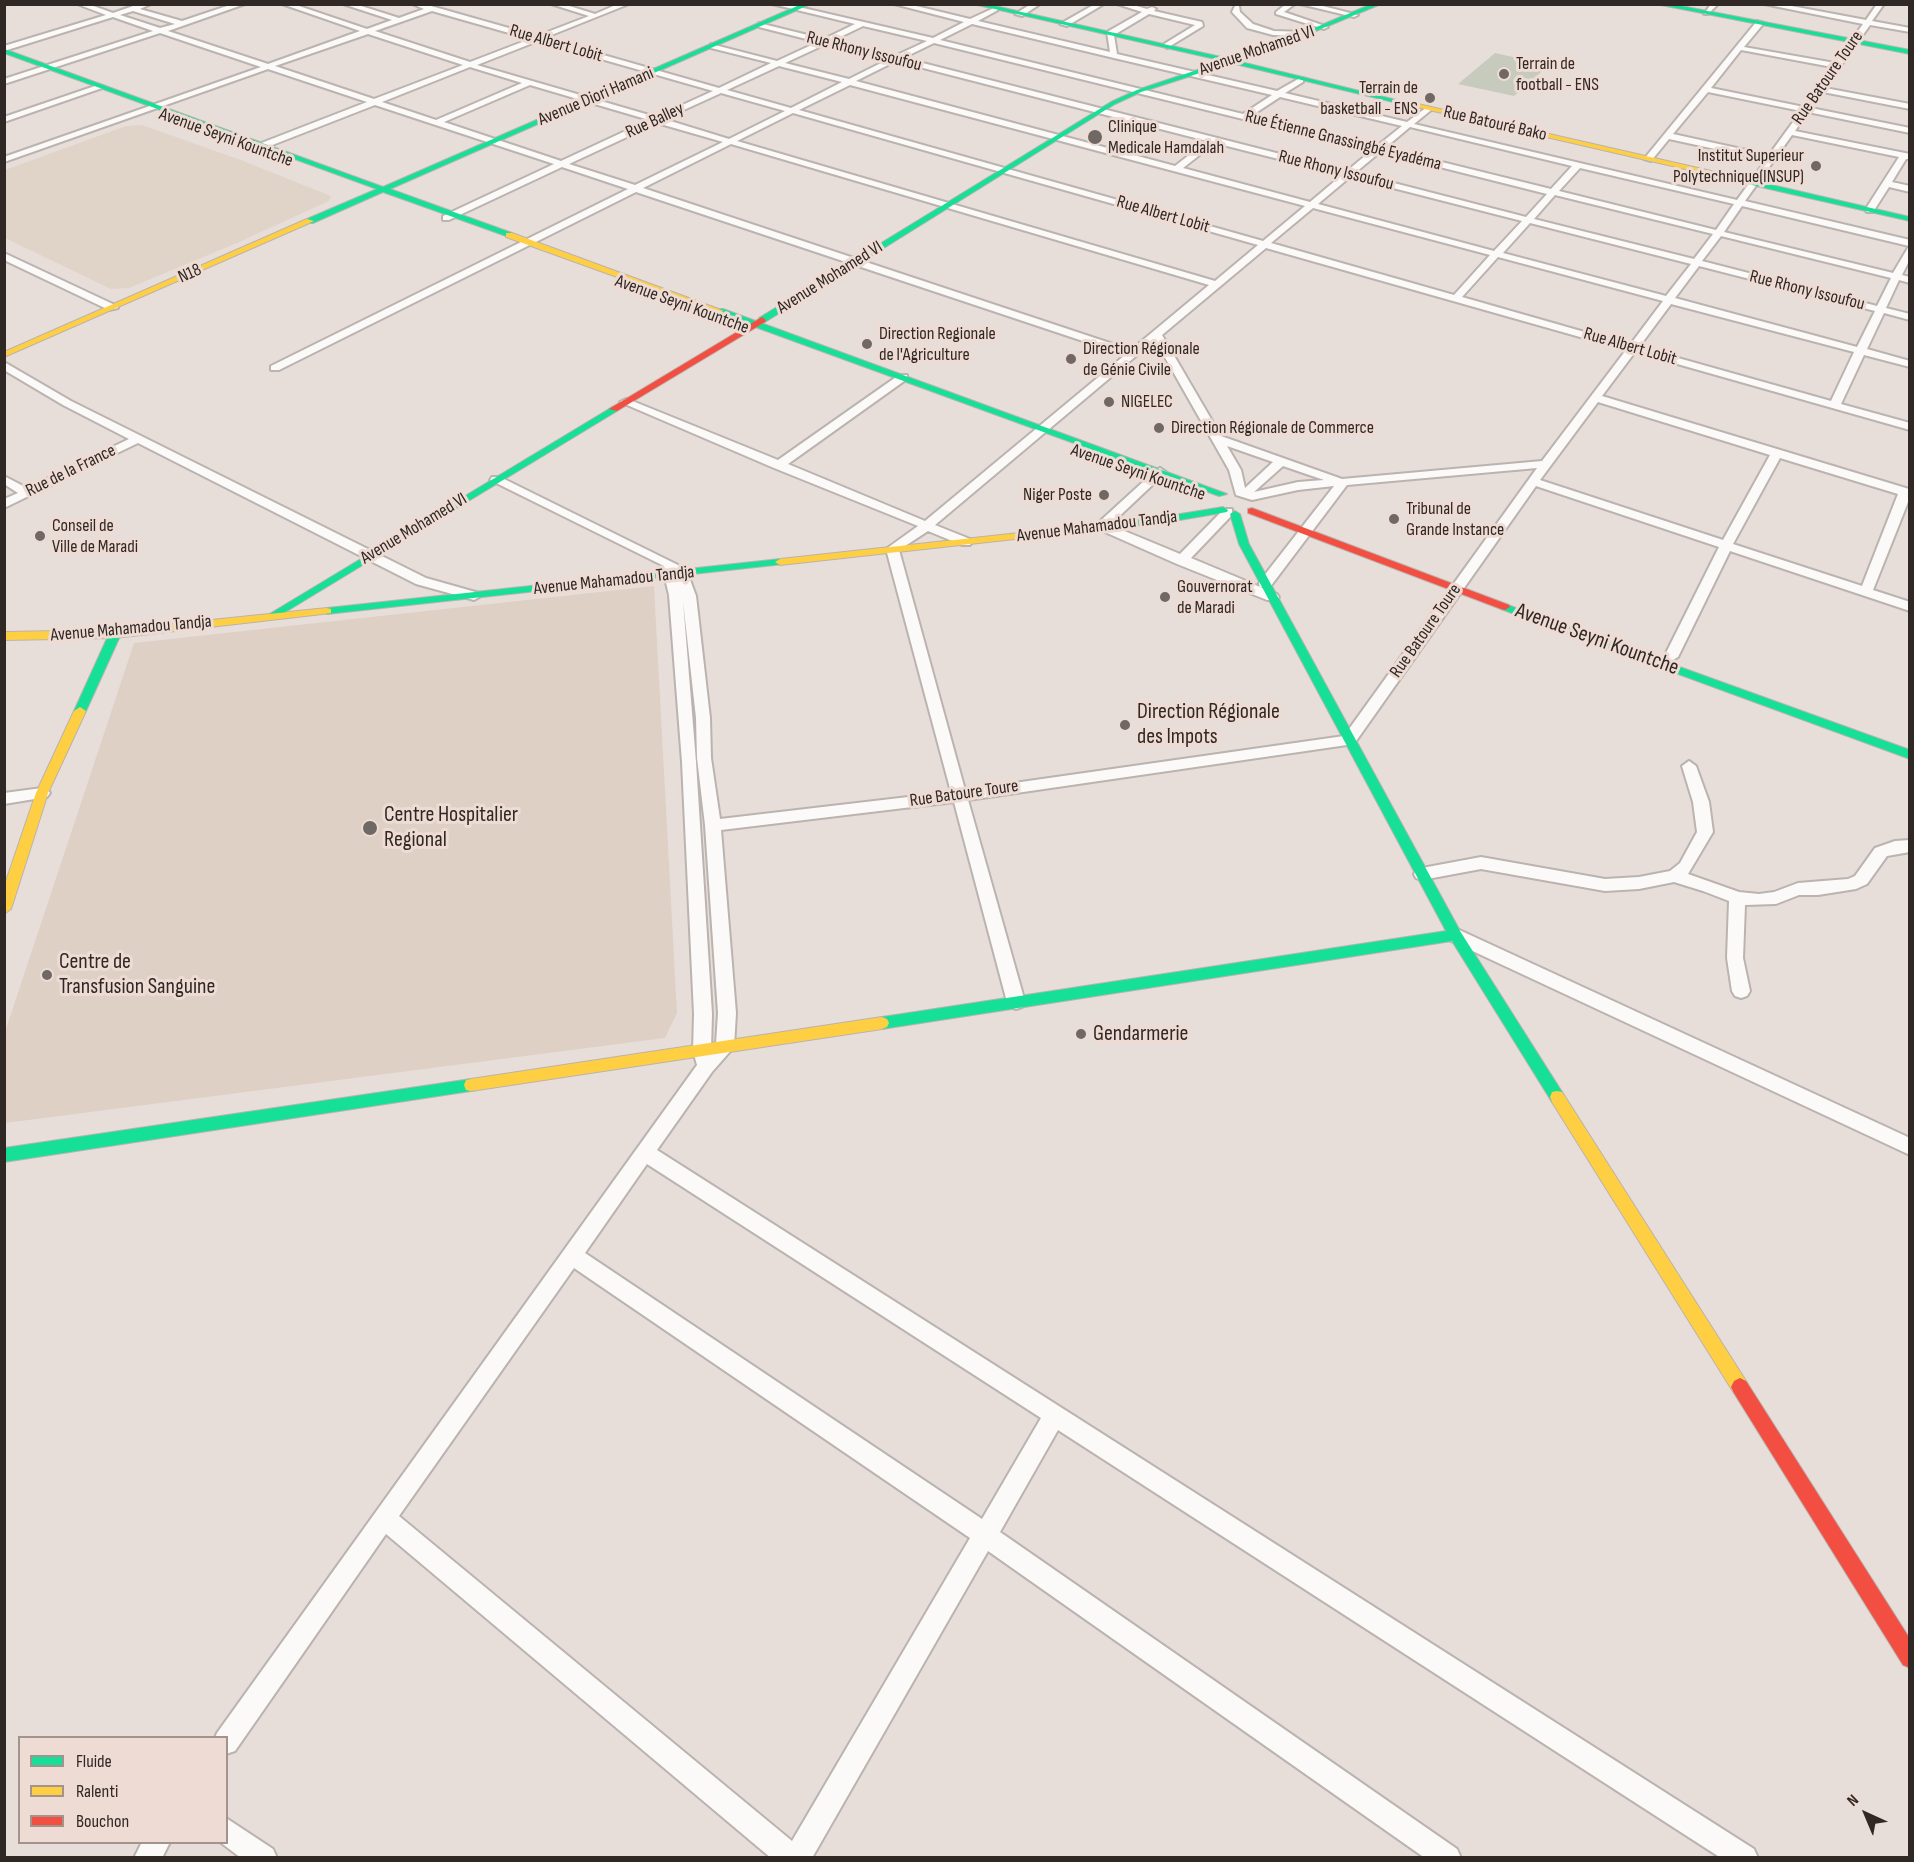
<!DOCTYPE html>
<html>
<head>
<meta charset="utf-8">
<style>
  body { margin:0 }
  #map { position:relative; width:1914px; height:1862px; overflow:hidden; background:#e8ded9; font-family:"Sofia Sans Condensed",sans-serif }
  canvas { display:block }
  .frame { position:absolute; inset:0; border:6px solid #2f2825; pointer-events:none }
  .legend { position:absolute; left:18px; top:1736px; width:210px; height:108px; box-sizing:border-box; background:#eedbd3; border:2px solid #a2938d; margin:0; padding:8px 10px; list-style:none; font-size:18px; color:#2f2825 }
  .legend li { display:flex; align-items:center; gap:12px; height:30px }
  .legend b { width:30px; border:2px solid #a2938d }
  .north { position:absolute; left:1836px; top:1784px; width:60px; height:60px; -webkit-text-stroke:4px #eedbd3; paint-order:stroke; rotate:316deg; font-size:16px; font-weight:700; line-height:24px; text-align:center; color:#2f2825 }
  .north::after { content:''; display:block; margin:auto; width:21px; height:27px; background:#2f2825; clip-path:polygon(50% 0,100% 100%,50% 72%,0 100%) }
</style>
</head>
<body>
<div id="map">
<canvas width="1914" height="1862"></canvas>
<div class="frame"></div>
<ul class="legend">
<li><b style="height:8px;background:#16e098"></b>Fluide</li>
<li><b style="height:8px;background:#ffcf43"></b>Ralenti</li>
<li><b style="height:8px;background:#f24e42"></b>Bouchon</li>
</ul>
<div class="north">N</div>
</div>
<script>
const g = document.querySelector('canvas').getContext('2d');
g.lineJoin = 'round';
function paint(path, color) {
  g.fillStyle = color;
  g.fill(path, 'evenodd');
}
function toPath(rows) {
  const path = new Path2D();
  for (const r of rows) {
    path.moveTo(r[0], r[1]);
    for (let i = 2; i < r.length; i += 2) path.lineTo(r[i], r[i + 1]);
  }
  return path;
}
function stroke(path, color, width, dash) {
  g.strokeStyle = color;
  g.lineWidth = width;
  g.lineCap = dash ? 'butt' : 'round';
  g.setLineDash(dash || []);
  g.stroke(path);
}
function drawText(font, color, halo, rows, align = 'center') {
  g.font = font + ' "Sofia Sans Condensed",sans-serif';
  g.lineWidth = 6;
  g.setLineDash([]);
  g.textBaseline = 'middle';
  g.strokeStyle = halo;
  g.fillStyle = color;
  for (const [text, x, y, turn = 0] of rows) {
    g.save();
    g.translate(x, y);
    g.rotate((+turn || 0) * Math.PI / 180);
    g.textAlign = isNaN(turn) ? turn : align;
    if (halo) g.strokeText(text, 0, 0);
    g.fillText(text, 0, 0);
    g.restore();
  }
}
paint(toPath([
  [142,125,238,159,331,196,329,201,237,243,129,288,111,289,5,238,5,170,126,126]
]), '#e0d4c8');
paint(toPath([
  [654,586,677,1013,665,1038,5,1123,5,1032,134,643]
]), '#dfd0c6');
paint(toPath([
  [1495,53,1549,65,1514,96,1458,84]
]), '#c6cbbe');
const street = toPath([
  [77,4,88,4,113,13,139,4,151,4,140,9,182,21,233,4,245,4,168,31,268,64,360,31,282,4,293,4,367,29,392,20,343,4,355,4,399,18,424,9,412,4,424,4,537,36,589,16,551,4,563,4,595,14,618,4,629,4,544,38,719,88,771,63,711,48,711,44,777,61,818,42,759,27,759,23,824,39,855,24,772,4,786,4,933,38,964,22,894,4,908,4,970,19,996,7,998,10,978,21,1110,52,1107,32,1142,12,1117,4,1130,4,1147,9,1152,7,1156,9,1154,11,1202,22,1203,26,1167,48,1164,44,1195,25,1149,14,1114,35,1117,54,1277,91,1300,78,1303,78,1303,82,1285,93,1407,122,1427,107,1431,109,1430,111,1414,124,1737,200,1766,160,1669,139,1651,161,1644,159,1757,21,1764,23,1744,47,1835,63,1863,24,1764,4,1781,4,1866,20,1877,4,1884,4,1872,21,1910,28,1910,32,1870,25,1825,88,1910,104,1910,109,1823,92,1811,108,1910,128,1910,133,1808,112,1795,131,1910,154,1910,159,1906,159,1892,182,1910,186,1910,192,1889,187,1873,212,1867,212,1865,210,1899,157,1792,135,1745,201,1910,240,1910,259,1902,275,1910,277,1910,283,1899,280,1886,308,1910,314,1910,320,1884,313,1867,349,1910,361,1910,367,1864,355,1841,404,1910,423,1910,430,1635,352,1602,396,1909,489,1910,497,1873,590,1910,602,1910,611,1730,551,1678,657,1671,661,1666,660,1664,657,1719,547,1536,486,1354,744,968,800,1025,1002,1022,1007,1016,1009,1010,1007,1007,1002,954,802,721,830,736,1013,734,1047,712,1072,657,1150,1754,1849,1758,1858,1721,1858,1058,1430,1000,1532,1457,1849,1461,1858,1425,1858,988,1551,812,1858,771,1858,386,1534,235,1751,226,1754,226,1738,215,1738,217,1733,697,1065,693,1051,694,1014,682,762,669,595,663,570,664,566,490,480,492,477,500,477,686,569,696,596,710,718,711,758,720,819,951,792,886,549,918,526,774,468,620,402,626,399,630,400,778,460,899,375,907,375,907,379,788,464,925,521,1125,355,636,192,279,370,271,370,271,366,628,189,562,167,449,220,443,220,443,216,554,164,375,105,257,151,251,151,251,147,367,102,268,69,4,162,4,157,261,67,160,33,4,84,4,79,153,31,113,17,4,51,4,46,106,15,77,4],
  [133,11,175,24,160,28,120,15,133,11],
  [432,11,530,39,470,62,375,31,432,11],
  [972,24,1114,58,1272,95,1243,114,940,40,972,24],
  [863,26,927,41,895,56,832,41,863,26],
  [368,34,463,65,374,99,275,66,368,34],
  [538,41,713,91,656,117,477,65,538,41],
  [934,43,1243,119,1372,150,1347,171,903,58,934,43],
  [826,44,889,59,849,79,785,63,826,44],
  [1741,50,1832,67,1804,107,1711,88,1741,50],
  [896,61,1207,141,1175,166,856,81,896,61],
  [779,66,842,82,791,108,727,90,779,66],
  [470,67,522,83,436,120,382,102,470,67],
  [530,85,649,120,561,161,444,122,530,85],
  [850,85,1305,206,1263,241,799,110,850,85],
  [1708,92,1801,111,1769,155,1673,134,1708,92],
  [721,93,785,111,729,139,664,119,721,93],
  [1280,97,1402,126,1377,146,1251,116,1280,97],
  [793,113,1258,245,1215,281,737,141,793,113],
  [657,123,723,142,635,185,569,164,657,123],
  [1410,127,1572,166,1551,189,1385,148,1410,127],
  [1215,143,1342,175,1310,202,1183,168,1215,143],
  [731,144,1209,285,1131,350,643,188,731,144],
  [1380,152,1547,194,1526,217,1355,173,1380,152],
  [1580,168,1734,204,1716,230,1559,191,1580,168],
  [1350,177,1522,221,1494,251,1318,204,1350,177],
  [1555,195,1713,234,1694,259,1534,219,1555,195],
  [1742,206,1909,246,1893,273,1724,232,1742,206],
  [1313,208,1490,255,1454,295,1271,243,1313,208],
  [1530,223,1691,264,1666,296,1503,253,1530,223],
  [1721,236,1891,278,1877,306,1702,261,1721,236],
  [1266,248,1626,350,1542,461,1342,479,1221,436,1162,335,1266,248],
  [1498,257,1663,301,1630,345,1462,297,1498,257],
  [1699,266,1875,311,1857,347,1675,298,1699,266],
  [1671,304,1854,352,1831,401,1639,347,1671,304],
  [1155,340,1229,470,1236,495,1252,500,1298,490,1334,486,1260,581,1259,584,1260,587,1270,587,1347,485,1537,468,1344,736,965,790,899,550,928,531,962,545,970,545,972,542,970,539,935,525,1155,340],
  [1598,402,1770,455,1723,540,1540,480,1598,402],
  [1227,446,1273,462,1245,488,1241,470,1227,446],
  [1780,458,1898,494,1862,586,1733,544,1780,458],
  [1283,466,1324,480,1298,482,1254,492,1283,466],
  [683,601,696,718,697,758,705,825,718,1013,716,1044,711,1050,712,1014,696,762,683,601],
  [647,1164,1041,1418,982,1519,585,1253,647,1164],
  [574,1268,970,1538,792,1841,399,1516,574,1268],
  [1031,4,1040,4,1022,16,1015,14,1031,4],
  [1095,4,1104,4,1067,26,1060,24,1095,4],
  [1286,4,1295,4,1284,12,1328,27,1324,29,1276,14,1276,12,1286,4],
  [1300,4,1315,4,1358,15,1354,17,1300,4],
  [1711,4,1718,4,1708,14,1704,14,1711,4],
  [1235,6,1239,6,1240,12,1253,24,1274,31,1307,32,1311,34,1307,36,1273,35,1247,28,1232,12,1235,6],
  [98,85,105,87,4,122,4,117,98,85],
  [4,253,117,306,118,308,109,310,4,260,4,253],
  [4,362,71,401,426,578,479,593,481,596,474,600,416,584,138,443,4,508,4,499,18,493,4,484,4,476,27,488,129,439,63,405,4,370,4,362],
  [1160,468,1166,472,1164,474,1110,525,1180,554,1224,509,1232,509,1232,515,1191,558,1277,594,1279,597,1277,600,1267,600,1177,564,1098,529,1096,526,1098,523,1156,470,1160,468],
  [1689,761,1696,766,1709,802,1713,832,1688,874,1739,892,1759,894,1774,892,1798,883,1848,879,1855,876,1875,848,1895,841,1910,840,1910,852,1887,856,1867,884,1856,889,1818,895,1799,895,1776,904,1745,905,1743,958,1750,991,1747,996,1741,998,1735,996,1732,991,1727,958,1729,901,1703,891,1674,882,1639,889,1605,891,1481,869,1422,880,1416,878,1414,874,1416,870,1422,868,1481,857,1605,879,1639,877,1670,871,1680,863,1697,832,1693,802,1682,766,1689,761],
  [42,788,47,789,50,793,47,797,4,804,4,793,42,788],
  [1455,928,1910,1138,1910,1155,1449,940,1447,935,1449,930,1455,928],
  [226,1818,273,1849,277,1858,241,1858,220,1842,226,1842,226,1818],
  [142,1842,170,1842,162,1858,134,1858,142,1842]
]);
const fast = toPath([
  [802,4,811,4,390,189,512,233,512,237,509,237,383,192,313,223,307,223,307,219,377,189,4,53,4,49,383,187,802,4],
  [973,4,986,4,1230,59,1266,48,1372,4,1381,4,1270,50,1237,61,1421,106,1418,108,1231,63,1141,92,1115,104,765,322,759,322,759,318,1111,102,1137,90,1224,61,973,4],
  [1656,4,1671,4,1910,50,1910,54,1656,4],
  [1733,176,1910,217,1910,221,1730,180,1729,178,1733,176],
  [717,309,723,309,1227,494,1219,496,717,313,717,309],
  [614,406,617,407,617,411,277,617,269,617,268,615,614,406],
  [1223,507,1228,510,1227,512,1162,523,1056,535,1051,532,1056,529,1162,517,1223,507],
  [1235,511,1240,514,1249,544,1460,931,1562,1092,1564,1097,1562,1102,1557,1103,1552,1102,1452,941,882,1029,877,1027,875,1023,877,1019,882,1017,1446,931,1239,544,1230,514,1235,511],
  [780,559,785,562,784,564,327,614,322,611,327,608,780,559],
  [1505,604,1910,750,1910,759,1501,609,1500,607,1505,604],
  [115,630,121,634,86,711,84,714,76,714,74,711,109,634,115,630],
  [471,1079,476,1080,478,1085,476,1090,471,1091,4,1162,4,1148,471,1079]
]);
const slow = toPath([
  [1418,104,1733,176,1737,178,1733,180,1416,107,1418,104],
  [307,219,314,221,4,357,4,352,307,219],
  [506,233,512,233,724,311,717,313,506,237,506,233],
  [1056,529,1061,532,1060,534,780,565,775,562,780,559,1056,529],
  [327,608,331,609,331,613,115,638,4,640,4,632,115,630,327,608],
  [80,707,86,711,48,793,11,909,4,914,4,887,36,793,74,711,80,707],
  [882,1017,887,1019,889,1023,887,1027,882,1029,471,1091,466,1090,464,1085,466,1080,471,1079,882,1017],
  [1557,1091,1562,1092,1746,1381,1749,1387,1746,1393,1740,1396,1734,1393,1552,1102,1550,1097,1552,1092,1557,1091]
]);
const jam = toPath([
  [762,317,766,320,765,322,617,411,609,409,762,317],
  [1252,508,1509,605,1510,607,1505,610,1501,609,1248,513,1248,509,1252,508],
  [1740,1378,1746,1381,1910,1639,1910,1668,1903,1665,1734,1393,1731,1387,1734,1381,1740,1378]
]);
stroke(street, '#bab3af', 4);
stroke(fast, '#bab3af', 2);
stroke(slow, '#bab3af', 2);
stroke(jam, '#bab3af', 2);
paint(street, '#fcfaf9');
paint(fast, '#16e098');
paint(slow, '#ffcf43');
paint(jam, '#f24e42');
for (const [x, y, r, color] of [
  [1504,74,6,"#706864"],
  [1430,98,6,"#706864"],
  [1095,137,8,"#706864"],
  [1816,166,6,"#706864"],
  [867,344,6,"#706864"],
  [1071,359,6,"#706864"],
  [1109,402,6,"#706864"],
  [1159,428,6,"#706864"],
  [1104,495,6,"#706864"],
  [1394,519,6,"#706864"],
  [40,536,6,"#706864"],
  [1165,597,6,"#706864"],
  [1125,725,6,"#706864"],
  [370,828,8,"#706864"],
  [47,975,6,"#706864"],
  [1081,1034,6,"#706864"]
]) {
  const dot = new Path2D();
  dot.arc(x, y, r, 0, 2 * Math.PI);
  g.fillStyle = color;
  g.fill(dot);
  stroke(dot, '#eedbd3', 2);
}
drawText('18px', '#2f2825', '#eedbd3', [
  ["Rue Albert Lobit",556,44,16],
  ["Avenue Mohamed VI",1257,51,-19],
  ["Rue Rhony Issoufou",864,52,14],
  ["Rue Batoure Toure",1828,78,-55],
  ["Avenue Diori Hamani",596,97,-23],
  ["Rue Balley",655,121,-25],
  ["Rue Batouré Bako",1495,124,13],
  ["Avenue Seyni Kountche",226,138,20],
  ["Rue Étienne Gnassingbé Eyadéma",1343,141,14],
  ["Rue Rhony Issoufou",1336,171,14],
  ["Rue Albert Lobit",1163,215,16],
  ["N18",190,274,-24],
  ["Avenue Mohamed VI",830,278,-32],
  ["Rue Rhony Issoufou",1807,291,14],
  ["Avenue Seyni Kountche",682,305,20],
  ["Rue Albert Lobit",1630,347,16],
  ["Rue de la France",71,471,-26],
  ["Avenue Seyni Kountche",1138,473,19],
  ["Avenue Mahamadou Tandja",1097,527,-7],
  ["Avenue Mohamed VI",414,529,-31],
  ["Avenue Mahamadou Tandja",614,581,-6],
  ["Avenue Mahamadou Tandja",131,629,-5],
  ["Rue Batoure Toure",1426,631,-55],
  ["Rue Batoure Toure",964,794,-8]
]);
drawText('18px', '#2f2825', '#eedbd3', [
  ["Terrain de",1516,64],
  ["football - ENS",1516,85],
  ["Terrain de",1418,88,"right"],
  ["basketball - ENS",1418,109,"right"],
  ["Clinique",1108,127],
  ["Medicale Hamdalah",1108,148],
  ["Institut Superieur",1804,156,"right"],
  ["Polytechnique(INSUP)",1804,177,"right"],
  ["Direction Regionale",879,334],
  ["de l'Agriculture",879,355],
  ["Direction Régionale",1083,349],
  ["de Génie Civile",1083,370],
  ["NIGELEC",1121,402],
  ["Direction Régionale de Commerce",1171,428],
  ["Niger Poste",1092,495,"right"],
  ["Tribunal de",1406,509],
  ["Grande Instance",1406,530],
  ["Conseil de",52,526],
  ["Ville de Maradi",52,547],
  ["Gouvernorat",1177,587],
  ["de Maradi",1177,608]
], 'left');
drawText('22px', '#2f2825', '#eedbd3', [
  ["Avenue Seyni Kountche",1597,640,20]
]);
drawText('22px', '#2f2825', '#eedbd3', [
  ["Direction Régionale",1137,712],
  ["des Impots",1137,737],
  ["Centre Hospitalier",384,815],
  ["Regional",384,840],
  ["Centre de",59,962],
  ["Transfusion Sanguine",59,987],
  ["Gendarmerie",1093,1034]
], 'left');
</script>
</body>
</html>
